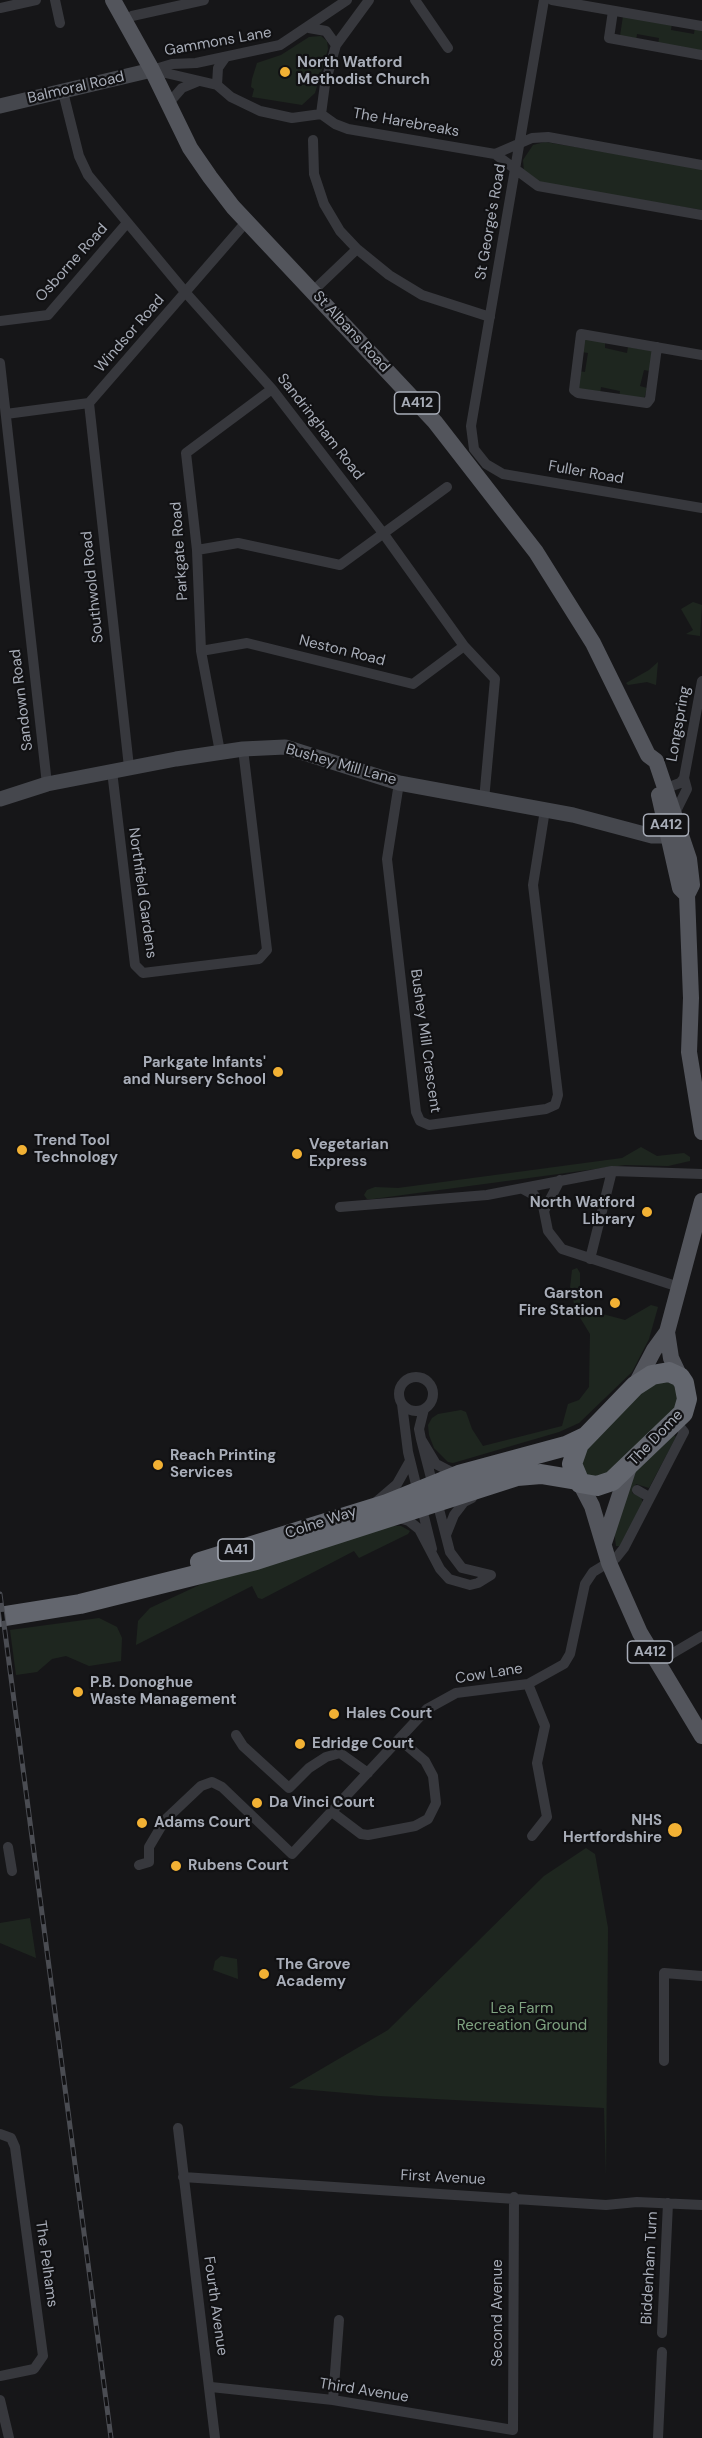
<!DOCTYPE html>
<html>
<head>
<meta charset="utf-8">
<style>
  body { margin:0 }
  canvas { display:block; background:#161618 }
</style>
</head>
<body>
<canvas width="702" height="2438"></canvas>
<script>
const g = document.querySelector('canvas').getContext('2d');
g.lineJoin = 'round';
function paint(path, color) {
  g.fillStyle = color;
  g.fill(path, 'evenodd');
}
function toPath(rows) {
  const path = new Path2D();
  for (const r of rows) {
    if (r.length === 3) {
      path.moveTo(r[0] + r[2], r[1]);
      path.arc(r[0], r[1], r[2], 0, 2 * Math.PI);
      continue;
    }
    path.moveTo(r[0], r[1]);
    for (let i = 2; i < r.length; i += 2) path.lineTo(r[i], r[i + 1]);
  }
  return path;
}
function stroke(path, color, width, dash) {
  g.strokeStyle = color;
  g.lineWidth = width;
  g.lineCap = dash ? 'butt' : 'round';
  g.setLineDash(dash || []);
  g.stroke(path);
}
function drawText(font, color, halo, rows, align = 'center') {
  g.font = font + ' "DM Sans",sans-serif';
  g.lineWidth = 4.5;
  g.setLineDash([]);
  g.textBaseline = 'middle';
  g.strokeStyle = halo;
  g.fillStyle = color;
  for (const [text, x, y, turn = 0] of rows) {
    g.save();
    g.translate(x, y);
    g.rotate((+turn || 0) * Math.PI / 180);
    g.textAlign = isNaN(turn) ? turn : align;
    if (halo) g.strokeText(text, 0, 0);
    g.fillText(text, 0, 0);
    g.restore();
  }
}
paint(toPath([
  [623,16,672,23,671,30,694,34,695,27,702,28,702,52,658,45,659,38,637,34,636,41,620,36],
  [321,36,327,41,328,49,315,93,302,105,252,97,254,89,251,87,252,79,257,63,281,55,309,37],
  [545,142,702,168,702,210,539,183,524,171,523,160,533,145],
  [587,338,605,342,605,348,627,353,628,347,652,351,650,371,644,370,640,386,647,388,644,399,619,397,620,391,601,387,600,394,579,390,578,371,585,372,588,353,582,352,584,341],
  [693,602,702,605,700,636,686,634,693,630,681,609],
  [658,662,656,685,647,682,628,685,626,683,649,670],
  [641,1147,657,1156,684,1153,690,1157,690,1161,668,1166,625,1165,373,1199,367,1199,364,1195,367,1190,375,1187,398,1188,622,1158],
  [577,1268,580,1273,580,1308,625,1320,651,1305,658,1307,649,1339,632,1372,579,1423,559,1432,453,1463,448,1462,434,1448,429,1435,428,1425,432,1418,438,1414,461,1410,466,1412,472,1429,483,1446,562,1426,568,1404,579,1400,589,1387,590,1334,576,1311,570,1288,572,1270],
  [658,1378,675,1385,680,1399,677,1408,603,1479,585,1474,580,1456,649,1383],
  [674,1435,676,1437,649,1488,636,1484,632,1493,641,1497,643,1504,620,1546,616,1546,614,1530,636,1470],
  [389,1526,401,1526,410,1531,408,1534,359,1558,354,1551,262,1599,258,1598,252,1586,136,1645,138,1621,150,1608,208,1581],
  [99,1618,117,1627,122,1638,121,1661,89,1666,66,1656,52,1659,37,1672,16,1675,10,1630],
  [586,1848,595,1854,608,1928,606,2176,604,2108,380,2096,289,2088,388,2030,544,1876],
  [30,1918,36,1958,0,1943,0,1923],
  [221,1956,237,1959,238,1979,213,1970,215,1961]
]), '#1e261f');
stroke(toPath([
  [55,0,60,23],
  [415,0,448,48],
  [544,0,471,426,474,449,486,464,503,474,702,508],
  [552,0,702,26],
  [0,8,36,0],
  [613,11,609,38,702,55],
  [125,20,132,16,204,0],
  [309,28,326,31,336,45],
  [225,58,218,68,217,85,231,97,260,111,292,118,321,114,335,124,348,129,495,154,538,186,702,215],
  [152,70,172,64,196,63,280,45,347,0],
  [157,71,217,85],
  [63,92,79,156,88,175,186,293,272,389,383,533,464,646,495,679,484,800],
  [168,104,182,88,199,81],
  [321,114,325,84,336,45,369,0],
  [313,140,314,174,324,204,340,231,357,249,389,275,422,295,490,317],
  [495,154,532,138,548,137,702,165],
  [313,291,357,249],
  [0,321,48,315,127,223],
  [657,347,650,399,647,403,578,393,574,390,581,334,702,355],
  [0,363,47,784],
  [89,403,129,767],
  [6,414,89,403,247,221],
  [197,550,238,543,340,565,447,487],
  [201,651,247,643,413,684,464,646],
  [220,752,201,651,197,550,186,453,272,389],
  [112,771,135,965,143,973,259,959,267,950,243,749],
  [399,783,387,859,416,1112,420,1121,429,1125,546,1109,555,1105,558,1095,533,885,545,810],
  [661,790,680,783,684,778,702,681],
  [675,813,687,789,684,778],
  [523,1189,534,1195,543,1206,548,1231,562,1249,679,1287],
  [340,1207,487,1195,612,1171,702,1174],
  [544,1211,560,1180],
  [590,1259,612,1171],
  [416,1394,17],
  [402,1404,408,1452,432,1549],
  [424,1409,419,1429,421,1439,436,1464,457,1475],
  [421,1439,450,1552,462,1568,491,1575],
  [637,1490,649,1497],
  [376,1502,397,1484,410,1461],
  [396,1517,409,1521,419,1529,440,1569,449,1579,470,1585,478,1583,491,1575],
  [446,1535,454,1515,464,1502,472,1498],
  [656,1663,702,1636],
  [528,1684,545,1726,537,1763,547,1817,532,1836],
  [236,1735,243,1746,289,1788,309,1768,326,1757,340,1753,368,1773],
  [332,1812,361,1834,368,1835,415,1826,428,1819,436,1803,433,1776,425,1761,399,1739],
  [8,1847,12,1871],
  [139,1865,149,1862,149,1847,165,1820,201,1786,212,1782,222,1787,292,1854,427,1709,456,1693,528,1684,564,1664,570,1654,585,1584,593,1572,616,1558,624,1548,684,1432,675,1421],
  [664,2061,664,1973,702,1976],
  [178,2128,215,2438],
  [0,2134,11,2138,15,2147,43,2356,34,2369,0,2376],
  [183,2177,606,2205,637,2202,702,2205],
  [662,2333,668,2203],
  [211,2387,333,2400,513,2430],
  [0,2400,9,2438],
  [333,2400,339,2320],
  [513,2430,514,2197],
  [658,2438,662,2352]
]), '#37383d', 10);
stroke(toPath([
  [0,106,152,70],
  [0,799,47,784,176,759,243,749,285,747,399,783,573,815,652,836,679,836]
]), '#45474d', 15);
stroke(toPath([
  [113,0,152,70,190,148,210,177,233,207,435,422,536,552,593,643,648,755,656,761,689,859,692,885,687,895,691,998,689,1052,702,1132],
  [659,795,680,888,687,895],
  [680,1377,671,1358,667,1332,702,1201],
  [635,1386,654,1350,667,1332],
  [580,1483,592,1506,609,1563,640,1633,702,1736],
  [604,1543,629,1467]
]), '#53555c', 16);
stroke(toPath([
  [669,1372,680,1377,684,1383,687,1399,683,1413,612,1481,597,1486,580,1483,572,1464,579,1444,635,1386,652,1375,669,1372],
  [200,1562,387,1504,459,1475,566,1446,585,1437],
  [0,1617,80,1604,256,1560,517,1476,541,1474,577,1480]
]), '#63666e', 20);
const rail = toPath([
  [0,1594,111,2438]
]);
stroke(rail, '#4a4c52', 5);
stroke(rail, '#111113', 3, [9]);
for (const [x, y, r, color] of [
  [285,72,6,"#f2b134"],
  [278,1072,6,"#f2b134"],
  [22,1150,6,"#f2b134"],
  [297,1154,6,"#f2b134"],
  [647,1212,6,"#f2b134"],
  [615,1303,6,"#f2b134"],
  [158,1465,6,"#f2b134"],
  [78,1692,6,"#f2b134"],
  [334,1714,6,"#f2b134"],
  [300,1744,6,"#f2b134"],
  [257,1803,6,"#f2b134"],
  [142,1823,6,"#f2b134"],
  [675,1830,8,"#f2b134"],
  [176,1866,6,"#f2b134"],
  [264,1974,6,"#f2b134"]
]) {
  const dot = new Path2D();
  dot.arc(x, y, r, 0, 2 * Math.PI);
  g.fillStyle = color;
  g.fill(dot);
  stroke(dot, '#111113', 2);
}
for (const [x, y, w] of [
  [417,403,45],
  [666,825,45],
  [236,1550,36],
  [650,1652,45]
]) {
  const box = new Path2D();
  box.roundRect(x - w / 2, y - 11, w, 22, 4.5);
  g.fillStyle = '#111113';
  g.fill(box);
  stroke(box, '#a8adb8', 1.5);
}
drawText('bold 14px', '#a8adb8', null, [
  ["A412",417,403],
  ["A412",666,825],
  ["A41",236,1550],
  ["A412",650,1652]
]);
drawText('15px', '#a8adb8', '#111113', [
  ["Gammons Lane",218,42,-10],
  ["Balmoral Road",76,88,-13],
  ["The Harebreaks",406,123,10],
  ["St George's Road",491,222,-80],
  ["Osborne Road",72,263,-48],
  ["St Albans Road",351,332,47],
  ["Windsor Road",130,334,-49],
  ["Sandringham Road",320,427,52],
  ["Fuller Road",586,473,10],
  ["Parkgate Road",180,551,-94],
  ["Southwold Road",93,587,-96],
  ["Neston Road",342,651,14],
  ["Sandown Road",22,700,-97],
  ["Longspring",679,724,-80],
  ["Bushey Mill Lane",341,765,16],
  ["Northfield Gardens",142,893,82],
  ["Bushey Mill Crescent",425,1041,82],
  ["The Dome",656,1438,-46],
  ["Colne Way",321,1523,-18],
  ["Cow Lane",489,1674,-9],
  ["First Avenue",443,2178,3],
  ["The Pelhams",46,2264,82],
  ["Biddenham Turn",650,2268,-87],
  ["Fourth Avenue",215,2306,82],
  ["Second Avenue",498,2313,-90],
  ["Third Avenue",364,2391,9]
]);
drawText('bold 15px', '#a8adb8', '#111113', [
  ["North Watford",297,63],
  ["Methodist Church",297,80],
  ["Parkgate Infants'",266,1063,"right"],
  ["and Nursery School",266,1080,"right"],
  ["Trend Tool",34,1141],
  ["Technology",34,1158],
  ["Vegetarian",309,1145],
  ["Express",309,1162],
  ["North Watford",635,1203,"right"],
  ["Library",635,1220,"right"],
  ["Garston",603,1294,"right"],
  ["Fire Station",603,1311,"right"],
  ["Reach Printing",170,1456],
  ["Services",170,1473],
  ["P.B. Donoghue",90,1683],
  ["Waste Management",90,1700],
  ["Hales Court",346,1714],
  ["Edridge Court",312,1744],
  ["Da Vinci Court",269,1803],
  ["NHS",662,1821,"right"],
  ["Hertfordshire",662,1838,"right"],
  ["Adams Court",154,1823],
  ["Rubens Court",188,1866],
  ["The Grove",276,1965],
  ["Academy",276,1982]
], 'left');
drawText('15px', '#7fa381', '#111113', [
  ["Lea Farm",522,2009],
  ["Recreation Ground",522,2026]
]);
</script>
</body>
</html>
